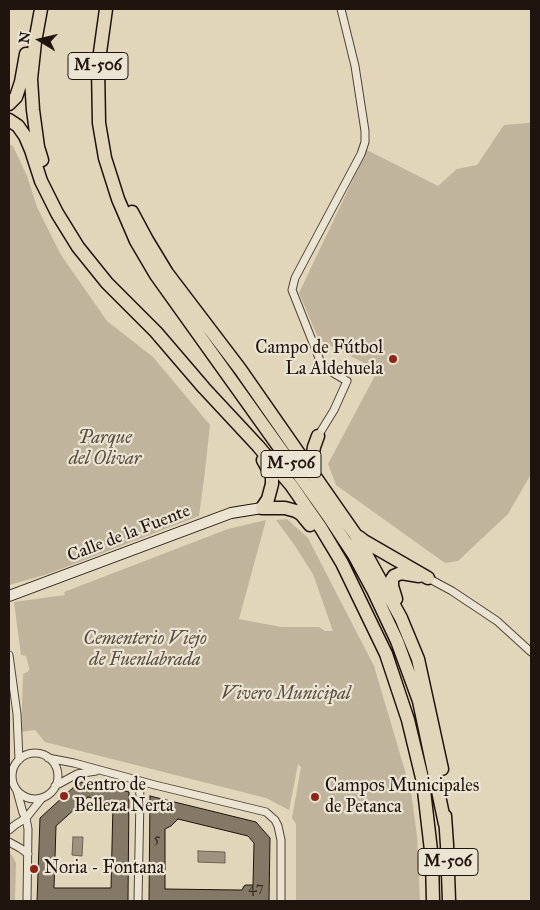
<!DOCTYPE html>
<html>
<head>
<meta charset="utf-8">
<style>
  body { margin:0 }
  #map { position:relative; width:540px; height:910px; overflow:hidden; background:#e1d5ba; font-family:"IM FELL Great Primer",serif }
  canvas { display:block }
  .frame { position:absolute; inset:0; border:10px solid #1f140e; pointer-events:none }
  .north { position:absolute; left:15px; top:15px; width:50px; height:50px; -webkit-text-stroke:4px #ece4d2; paint-order:stroke; rotate:279deg; font-size:14px; font-weight:700; line-height:20px; text-align:center; color:#1f140e }
  .north::after { content:''; display:block; margin:auto; width:18px; height:22px; background:#1f140e; clip-path:polygon(50% 0,100% 100%,50% 72%,0 100%) }
</style>
</head>
<body>
<div id="map">
<canvas width="540" height="910"></canvas>
<div class="frame"></div>
<div class="north">N</div>
</div>
<script>
const g = document.querySelector('canvas').getContext('2d');
g.lineJoin = 'round';
function paint(path, color) {
  g.fillStyle = color;
  g.fill(path, 'evenodd');
}
function toPath(rows) {
  const path = new Path2D();
  for (const r of rows) {
    if (r.length === 3) {
      path.moveTo(r[0] + r[2], r[1]);
      path.arc(r[0], r[1], r[2], 0, 2 * Math.PI);
      continue;
    }
    path.moveTo(r[0], r[1]);
    for (let i = 2; i < r.length; i += 2) path.lineTo(r[i], r[i + 1]);
  }
  return path;
}
function stroke(path, color, width, dash) {
  g.strokeStyle = color;
  g.lineWidth = width;
  g.lineCap = dash ? 'butt' : 'round';
  g.setLineDash(dash || []);
  g.stroke(path);
}
function drawText(font, color, halo, rows, align = 'center') {
  g.font = font + ' "IM FELL Great Primer",serif';
  g.lineWidth = 4.5;
  g.setLineDash([]);
  g.textBaseline = 'middle';
  g.strokeStyle = halo;
  g.fillStyle = color;
  for (const [text, x, y, turn = 0] of rows) {
    g.save();
    g.translate(x, y);
    g.rotate((+turn || 0) * Math.PI / 180);
    g.textAlign = isNaN(turn) ? turn : align;
    if (halo) g.strokeText(text, 0, 0);
    g.fillText(text, 0, 0);
    g.restore();
  }
}
paint(toPath([
  [531,122,531,474,508,514,458,561,445,563,336,485,328,464,378,370,319,340,299,293,367,150,438,186,457,169,477,165,504,125,528,123],
  [9,144,13,146,27,176,37,207,61,255,107,321,153,357,210,425,204,479,199,516,48,574,9,585],
  [287,519,308,538,374,666,411,791,417,836,420,901,296,901,296,824,292,818,301,767,298,764,289,810,266,798,45,742,35,730,21,732,23,674,29,671,29,667,26,656,21,655,14,602,65,595,64,592,228,529,266,520,239,619,281,627,319,627,325,631,333,631,313,574,293,543,276,520],
  [9,853,12,855,16,863,15,901,9,901]
]), '#c0b49d');
const water = toPath([
  [73,837,83,837,82,856,72,855,73,837],
  [198,851,225,852,225,863,198,862,198,851]
]);
paint(water, '#9f9380');
stroke(water, '#6c6052', 1);
const building = toPath([
  [82,782,89,782,104,785,129,792,128,901,37,901,40,818,76,785,82,782],
  [88,797,113,804,111,888,54,888,56,826,88,797],
  [150,796,256,822,270,838,269,901,149,901,150,796],
  [178,819,248,836,254,843,253,885,246,885,244,886,242,890,238,890,165,889,165,829,171,826,178,819]
]);
paint(building, '#847867');
stroke(building, '#1f140e', 1);
const street = toPath([
  [318,436,334,410,347,381,330,371,321,363,292,290,295,278,361,154,365,142,365,131,355,66,341,9],
  [428,578,452,591,497,621,531,652],
  [9,655,17,714,19,760],
  [35,776,23],
  [48,758,74,763,155,785,266,812,275,820,278,826,281,840,281,901],
  [55,786,77,774,96,771],
  [17,791,23,813,26,818,28,829,27,901],
  [9,830,15,825,26,818,42,798],
  [9,842,20,848,28,854],
  [138,901,140,797,139,781]
]);
const secondary = toPath([
  [9,596,231,513,262,508]
]);
const highway = toPath([
  [41,9,35,42,31,79,33,110,38,147,42,160],
  [106,9,98,67,99,123,105,158,118,199,136,241,156,275,329,517,354,555,374,592,397,641,419,701,445,824],
  [9,104,16,97,21,82,26,54],
  [9,120,18,126,25,136,31,150,41,181,57,213,78,247,107,283,156,332,204,388,258,446,291,485,321,528,342,563,386,654,408,720,423,782,432,859,433,901],
  [132,212,147,240,167,273,240,369,355,534,401,618,418,659,442,769],
  [313,474,312,459,314,447,318,436],
  [262,508,285,508,296,511,301,514,310,525],
  [262,508,268,499,272,484,272,476,263,460],
  [359,537,364,541,428,578],
  [396,599,392,586,392,579,394,576,401,573,419,576],
  [445,816,447,845,449,901]
]);
stroke(street, '#504439', 9);
stroke(secondary, '#1f140e', 12);
stroke(highway, '#1f140e', 15);
stroke(street, '#ece4d2', 7);
stroke(secondary, '#ece4d2', 10);
stroke(highway, '#e1d5ba', 12);
for (const [x, y, r, color] of [
  [393,359,5,"#8f2418"],
  [64,796,5,"#8f2418"],
  [315,797,5,"#8f2418"],
  [34,869,5,"#8f2418"]
]) {
  const dot = new Path2D();
  dot.arc(x, y, r, 0, 2 * Math.PI);
  g.fillStyle = color;
  g.fill(dot);
  stroke(dot, '#ece4d2', 2);
}
drawText('15px', '#382d24', null, [
  ["5",157,839],
  ["47",256,888]
]);
for (const [x, y, w] of [
  [98,66,60],
  [291,464,60],
  [448,862,60]
]) {
  const box = new Path2D();
  box.roundRect(x - w / 2, y - 13.5, w, 27, 4);
  g.fillStyle = '#ece4d2';
  g.fill(box);
  stroke(box, '#1f140e', 1);
}
drawText('bold 16px', '#1f140e', null, [
  ["M-506",98,66],
  ["M-506",291,464],
  ["M-506",448,862]
]);
drawText('18px', '#1f140e', '#ece4d2', [
  ["Campo de Fútbol",383,349,"right"],
  ["La Aldehuela",383,370,"right"],
  ["Centro de",74,786],
  ["Belleza Nerta",74,807],
  ["Campos Municipales",325,787],
  ["de Petanca",325,808],
  ["Noria - Fontana",44,869]
], 'left');
drawText('italic 18px', '#574c40', '#ece4d2', [
  ["Parque",105,439],
  ["del Olivar",105,460],
  ["Cementerio Viejo",145,640],
  ["de Fuenlabrada",145,661],
  ["Vivero Municipal",286,695]
]);
drawText('18px', '#1f140e', '#ece4d2', [
  ["Calle de la Fuente",129,534,-21]
]);
</script>
</body>
</html>
